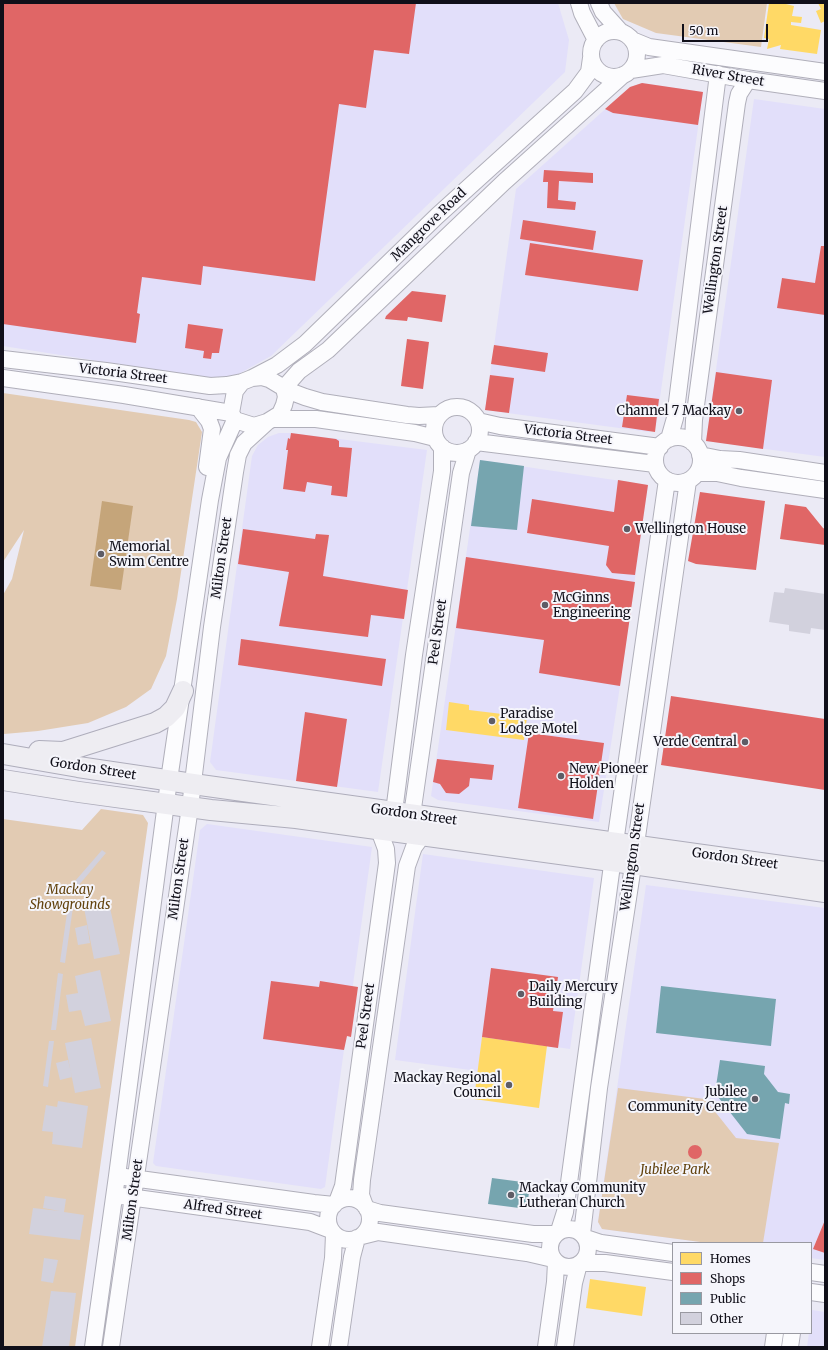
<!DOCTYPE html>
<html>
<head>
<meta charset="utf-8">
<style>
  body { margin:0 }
  #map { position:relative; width:828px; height:1350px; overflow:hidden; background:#ebeaf5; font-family:Merriweather,serif }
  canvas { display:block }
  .frame { position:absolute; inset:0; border:4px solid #100f19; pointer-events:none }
  .legend { position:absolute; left:672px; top:1242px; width:140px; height:92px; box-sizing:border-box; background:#f5f5fb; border:1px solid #9999a1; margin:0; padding:5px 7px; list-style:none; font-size:12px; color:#100f19 }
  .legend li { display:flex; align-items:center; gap:8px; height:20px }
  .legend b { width:20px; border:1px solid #9999a1 }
  .scale { position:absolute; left:682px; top:24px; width:86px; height:18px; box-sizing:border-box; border:2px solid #100f19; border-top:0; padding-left:5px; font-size:12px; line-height:14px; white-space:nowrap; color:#100f19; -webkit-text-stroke:3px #f5f5fb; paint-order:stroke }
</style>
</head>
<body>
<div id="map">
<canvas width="828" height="1350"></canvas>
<div class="frame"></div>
<ul class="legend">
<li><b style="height:11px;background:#ffd966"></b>Homes</li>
<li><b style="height:11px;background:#e06666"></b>Shops</li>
<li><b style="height:11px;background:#76a5af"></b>Public</li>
<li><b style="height:11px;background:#d2d1dd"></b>Other</li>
</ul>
<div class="scale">50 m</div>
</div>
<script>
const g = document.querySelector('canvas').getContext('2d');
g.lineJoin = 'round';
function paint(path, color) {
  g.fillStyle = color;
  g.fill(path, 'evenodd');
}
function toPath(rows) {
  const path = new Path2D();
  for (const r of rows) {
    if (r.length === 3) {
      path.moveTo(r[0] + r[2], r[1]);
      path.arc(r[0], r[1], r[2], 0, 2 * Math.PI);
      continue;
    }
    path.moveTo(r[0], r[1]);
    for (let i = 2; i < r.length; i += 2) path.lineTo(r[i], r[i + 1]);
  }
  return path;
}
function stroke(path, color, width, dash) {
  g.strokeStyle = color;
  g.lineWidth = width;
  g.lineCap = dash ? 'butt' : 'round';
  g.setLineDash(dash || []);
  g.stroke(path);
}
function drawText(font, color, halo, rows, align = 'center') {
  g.font = font + ' Merriweather,serif';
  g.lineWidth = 4;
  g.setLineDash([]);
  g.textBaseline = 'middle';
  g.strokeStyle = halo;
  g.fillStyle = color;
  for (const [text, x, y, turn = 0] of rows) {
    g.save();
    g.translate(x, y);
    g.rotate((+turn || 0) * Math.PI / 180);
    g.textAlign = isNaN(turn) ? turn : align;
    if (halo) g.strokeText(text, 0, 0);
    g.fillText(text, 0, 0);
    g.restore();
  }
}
paint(toPath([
  [3,3,558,3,569,40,565,72,271,356,226,381,3,346],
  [642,83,703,92,656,426,649,432,485,410,516,189,630,87],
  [754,99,825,109,825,457,706,441],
  [279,433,291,433,427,450,378,792,216,770,210,762,252,456,258,445,268,437],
  [480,460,648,485,620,686,599,822,438,800,431,796],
  [207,824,372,847,325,1187,321,1189,156,1166,153,1163,200,830],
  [423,854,594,878,570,1049,483,1037,478,1071,395,1060],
  [646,885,825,908,825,1260,811,1258,811,1243,708,1243,602,1229,598,1222],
  [812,1310,825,1312,825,1347,807,1347,809,1333,811,1333]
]), '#e2dffa');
paint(toPath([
  [614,3,767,3,761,47,656,33,623,19],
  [3,393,189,420,196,422,202,432,177,599,166,656,151,689,126,707,88,723,38,731,4,734,3,733,3,595,12,579,24,530,3,562],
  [101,809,143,815,148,823,75,1347,3,1347,3,819,82,830],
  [618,1088,705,1099,736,1138,779,1143,763,1243,708,1243,602,1229,598,1222]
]), '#e2cbb3');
paint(toPath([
  [102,501,133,506,121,590,90,586]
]), '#c5a57a');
paint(toPath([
  [769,3,789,3,786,4,794,6,792,16,802,17,801,23,791,22,791,25,821,30,817,54,780,49,781,45,767,49,769,39,764,38],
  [818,3,825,3,825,21,821,23,816,11,821,9],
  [449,702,469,705,469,710,527,717,524,740,446,730],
  [482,1037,547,1046,539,1108,474,1099],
  [590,1279,646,1287,642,1316,586,1308]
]), '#ffd966');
paint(toPath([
  [3,3,416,3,409,54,374,50,366,108,339,104,315,281,203,266,201,285,142,277,137,313,140,314,136,343,3,324],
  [642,83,703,92,698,125,613,113,605,109,630,87],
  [544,170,593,173,593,183,559,181,558,200,576,202,575,210,547,208,548,182,543,182],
  [523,220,596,231,593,250,520,239],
  [530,243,643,260,638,291,525,275],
  [821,246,825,246,825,315,777,308,782,278,815,283],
  [412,291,446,295,442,322,408,317,407,321,385,319,386,316],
  [188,324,223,329,219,353,212,353,211,359,203,358,204,351,185,348],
  [407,339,429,342,423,389,401,386],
  [494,345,548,353,545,372,491,364],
  [716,372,772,380,763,449,706,441],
  [490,375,514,378,509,413,485,410],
  [627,395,659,399,655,432,622,427],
  [291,433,336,439,339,441,339,447,352,448,347,497,331,495,332,486,307,482,305,492,283,489,288,450,286,450,288,438,290,439],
  [618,480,648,485,635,575,612,573,606,565,609,546,527,533,532,499,614,512],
  [700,492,765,501,756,570,696,564,688,561],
  [785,504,806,507,823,528,825,529,825,545,780,539],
  [243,529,315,539,316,534,329,535,323,576,408,590,404,619,371,615,368,637,279,626,289,572,238,564],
  [466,557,635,582,620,686,539,673,544,640,456,628],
  [241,639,386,659,382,686,238,665],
  [671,696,825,719,825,790,661,765],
  [305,712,347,719,337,787,296,781],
  [529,733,604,743,593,819,518,808],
  [437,759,494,765,492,780,470,778,469,786,459,794,446,793,440,784,433,782],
  [491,968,558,977,553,1011,563,1012,558,1048,482,1037],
  [271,981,319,987,320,981,358,987,351,1037,347,1036,344,1050,263,1039],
  [695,1152,7],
  [825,1220,825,1253,813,1249]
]), '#e06666');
paint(toPath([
  [480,460,524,466,517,530,471,526],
  [661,986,776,999,771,1046,656,1033],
  [720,1060,765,1066,764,1074,778,1092,790,1094,789,1104,785,1103,780,1139,747,1134,715,1093],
  [492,1178,530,1183,527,1209,488,1204]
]), '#76a5af');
paint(toPath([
  [785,588,825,594,825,630,811,628,810,634,789,631,789,625,769,622,774,592,784,593],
  [102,850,106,853,73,892,69,888],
  [109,903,120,954,94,959,84,908],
  [68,906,73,907,65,963,60,962],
  [87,925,90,943,78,945,75,928],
  [100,970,111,1021,85,1026,81,1010,69,1012,66,995,78,993,75,976],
  [58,973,63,974,56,1030,51,1030],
  [91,1038,101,1088,75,1093,65,1043],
  [49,1041,54,1041,48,1087,43,1086],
  [68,1060,72,1077,60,1080,56,1063],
  [58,1101,88,1106,82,1148,52,1144,53,1132,42,1131,46,1105,57,1107],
  [45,1196,66,1199,64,1212,84,1215,80,1240,29,1234,33,1208,60,1211,43,1208],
  [44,1258,58,1260,53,1283,41,1281],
  [51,1291,76,1293,69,1347,42,1347]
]), '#d2d1dd');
const minor = toPath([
  [579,3,582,13,596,40],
  [599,3,603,12,621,32],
  [614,54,23],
  [632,40,649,47,825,72],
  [631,70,663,65,748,80,825,91],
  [3,359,106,371,210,386,227,385,242,382],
  [262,377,269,379,284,388,286,397,284,405,280,414,267,422,254,426,235,420,231,413,235,391,242,382,252,378,262,377],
  [3,378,124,395,231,413],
  [252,378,277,365,305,344,437,216,575,91,589,72,591,58],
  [284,388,299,371,328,350,504,182,623,75],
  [284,389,305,397,322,402,407,415,419,416,439,415],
  [198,407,209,421,212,429,207,467],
  [457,430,23],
  [273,419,316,419,415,433,435,438],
  [478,421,500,426,660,447],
  [678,460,23],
  [669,439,675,418,718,74],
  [476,442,655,464],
  [693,443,694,420,737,103,739,94,748,80],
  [700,455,720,459,739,460,825,473],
  [697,473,717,473,741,478,825,490],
  [394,812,414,655,442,471,442,447],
  [412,815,461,473,468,450],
  [125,1177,314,1203,334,1205],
  [122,1196,310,1222,331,1230],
  [349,1219,21],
  [337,1202,343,1186,387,863,386,849,379,830],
  [365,1206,361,1195,362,1180,407,866,414,847,422,836],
  [367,1209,380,1213,533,1234,555,1234],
  [569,1248,19],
  [559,1231,565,1212,615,843,667,480],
  [582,1234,599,1088,631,879,688,481],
  [362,1236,378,1232,527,1253,553,1259],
  [586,1238,601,1243,673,1253],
  [581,1263,605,1263,673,1272],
  [811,1272,825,1274],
  [811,1292,825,1294],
  [93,1347,117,1176,169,780,210,500,218,458,235,420],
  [111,1347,190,807,212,627,235,472,238,455,244,443,267,422],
  [320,1347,333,1258,334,1234],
  [339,1347,352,1257,357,1238],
  [546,1347,555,1282,556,1262],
  [565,1347,574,1283,579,1264],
  [773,1347,775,1333],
  [790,1347,792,1333]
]);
const major = toPath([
  [39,751,63,752,155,723,166,717,175,708,183,691],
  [3,754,78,767,193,784,825,872],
  [3,780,79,792,211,810,296,818,633,864,825,892]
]);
stroke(minor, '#b0afba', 18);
stroke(major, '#aeadbb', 22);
stroke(minor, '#fcfcfe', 16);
stroke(major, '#eeedf2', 20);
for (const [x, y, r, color] of [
  [739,411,4,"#5d5c66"],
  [627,529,4,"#5d5c66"],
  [101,554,4,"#5d5c66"],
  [545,605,4,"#5d5c66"],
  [492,721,4,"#5d5c66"],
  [745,742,4,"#5d5c66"],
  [561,776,4,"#5d5c66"],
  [521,994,4,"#5d5c66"],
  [509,1085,4,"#5d5c66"],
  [755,1099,4,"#5d5c66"],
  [511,1195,4,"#5d5c66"]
]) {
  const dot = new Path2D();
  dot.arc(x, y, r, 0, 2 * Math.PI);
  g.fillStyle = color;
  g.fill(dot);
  stroke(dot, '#f5f5fb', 1.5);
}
drawText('13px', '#100f19', '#f5f5fb', [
  ["River Street",728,76,10],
  ["Mangrove Road",429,225,-44],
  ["Wellington Street",716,260,-82],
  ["Victoria Street",123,374,7],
  ["Victoria Street",568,435,7],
  ["Milton Street",222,558,-82],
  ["Peel Street",438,632,-82],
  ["Gordon Street",93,769,9],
  ["Gordon Street",414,815,8],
  ["Wellington Street",633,857,-82],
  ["Gordon Street",735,859,8],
  ["Milton Street",179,879,-82],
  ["Peel Street",366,1016,-82],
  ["Milton Street",133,1200,-82],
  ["Alfred Street",223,1210,8]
]);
drawText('13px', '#100f19', '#f5f5fb', [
  ["Channel 7 Mackay",731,411,"right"],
  ["Wellington House",635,529],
  ["Memorial",109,547],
  ["Swim Centre",109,562],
  ["McGinns",553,598],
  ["Engineering",553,613],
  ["Paradise",500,714],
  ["Lodge Motel",500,729],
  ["Verde Central",737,742,"right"],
  ["New Pioneer",569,769],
  ["Holden",569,784],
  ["Daily Mercury",529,987],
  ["Building",529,1002],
  ["Mackay Regional",501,1078,"right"],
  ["Council",501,1093,"right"],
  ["Jubilee",747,1092,"right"],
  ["Community Centre",747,1107,"right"],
  ["Mackay Community",519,1188],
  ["Lutheran Church",519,1203]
], 'left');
drawText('italic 13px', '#62420d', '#f5f5fb', [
  ["Mackay",70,890],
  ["Showgrounds",70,905],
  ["Jubilee Park",675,1170]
]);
</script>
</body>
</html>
